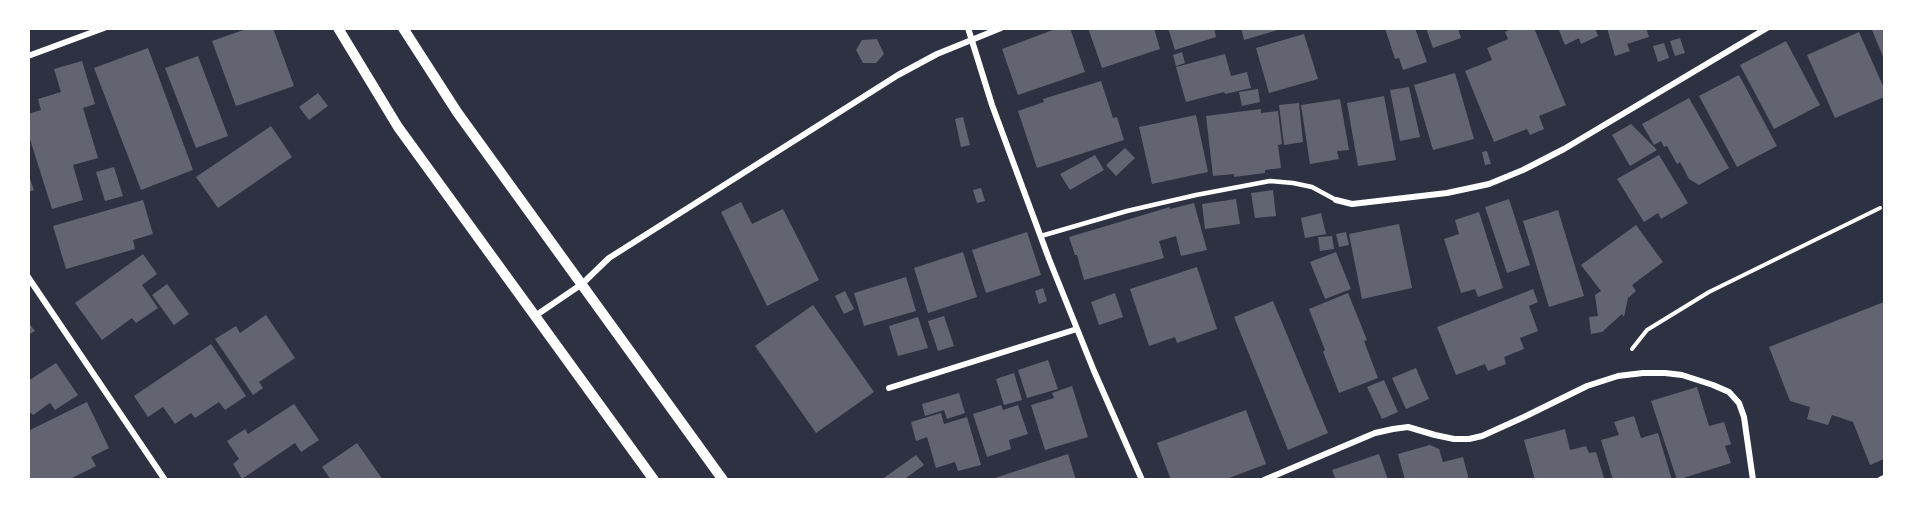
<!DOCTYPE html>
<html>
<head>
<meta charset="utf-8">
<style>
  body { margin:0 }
  #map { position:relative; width:1913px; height:508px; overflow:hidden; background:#2d3142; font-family:"Asap Condensed",sans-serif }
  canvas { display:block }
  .frame { position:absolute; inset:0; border:30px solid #fff; pointer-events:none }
</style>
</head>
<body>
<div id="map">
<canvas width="1913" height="508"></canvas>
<div class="frame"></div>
</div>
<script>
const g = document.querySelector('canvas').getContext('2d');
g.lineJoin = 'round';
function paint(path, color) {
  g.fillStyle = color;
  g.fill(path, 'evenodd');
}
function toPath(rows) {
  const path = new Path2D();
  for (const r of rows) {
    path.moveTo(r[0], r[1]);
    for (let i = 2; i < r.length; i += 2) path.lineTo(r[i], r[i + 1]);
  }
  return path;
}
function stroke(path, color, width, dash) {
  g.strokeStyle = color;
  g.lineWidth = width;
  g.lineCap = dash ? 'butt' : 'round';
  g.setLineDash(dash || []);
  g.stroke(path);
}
paint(toPath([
  [249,28,273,28,294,86,236,106,212,41],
  [1058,28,1070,28,1085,72,1018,95,1002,49],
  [1088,28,1154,28,1160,49,1102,68],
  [1168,28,1214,28,1216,37,1175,50],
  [1241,28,1281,28,1281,29,1244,40],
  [1385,28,1415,28,1427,62,1403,70,1399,58,1395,59],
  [1426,28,1458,28,1461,38,1433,48],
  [1513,28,1534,28,1566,105,1539,116,1544,129,1530,135,1527,129,1494,142,1465,71,1492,60,1487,48,1508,39,1505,32],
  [1558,28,1595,28,1598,36,1581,44,1579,38,1565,45],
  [1607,28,1646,28,1649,37,1627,44,1630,51,1615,56],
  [1875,28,1884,28,1884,59,1872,30],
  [1859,32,1884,88,1884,97,1835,118,1807,55],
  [1304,34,1318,79,1269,93,1256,48],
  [1680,38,1685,53,1675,56,1670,41],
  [877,39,884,54,876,63,863,63,856,50,862,40],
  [1786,41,1820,105,1774,129,1740,65],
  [1664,43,1669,58,1658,62,1653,46],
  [148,48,193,170,141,190,94,68],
  [1182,52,1185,63,1176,66,1173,55],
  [1225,54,1231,76,1247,72,1251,88,1225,94,1224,92,1186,102,1176,67],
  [198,56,228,136,196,148,165,68],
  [82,61,95,104,83,108,98,158,73,165,83,200,52,209,28,133,28,114,41,110,38,99,61,92,54,69],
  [1455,73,1474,139,1433,150,1414,85],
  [1739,75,1777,146,1737,167,1699,96],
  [1101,81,1113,118,1117,117,1124,140,1037,168,1018,111,1044,102,1043,99],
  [1409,87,1420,137,1400,141,1390,90],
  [1258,89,1260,102,1242,106,1239,92],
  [318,93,328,106,309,120,299,107],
  [1384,96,1396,160,1358,166,1347,103],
  [1689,98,1729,168,1699,185,1689,179,1680,162,1677,164,1667,146,1664,147,1661,141,1654,145,1642,124],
  [1340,99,1349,150,1337,151,1339,159,1310,164,1301,105],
  [1299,103,1303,142,1284,145,1279,105],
  [1261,109,1261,113,1278,111,1282,144,1278,145,1281,168,1265,170,1265,173,1234,177,1234,174,1213,176,1206,116],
  [1196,115,1208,172,1152,184,1139,127],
  [963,117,970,145,961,147,955,119],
  [1631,124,1657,150,1630,166,1612,135],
  [271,126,292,157,218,208,196,177],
  [1125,148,1135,158,1116,176,1106,165],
  [1487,151,1491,164,1485,165,1482,152],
  [1095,155,1104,170,1070,190,1060,174],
  [1659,155,1688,203,1661,219,1658,213,1644,222,1617,179],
  [114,167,123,196,105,201,96,172],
  [28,173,34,190,28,192],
  [981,188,985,201,977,203,973,190],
  [1273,190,1276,216,1255,218,1251,193],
  [1236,199,1240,224,1205,229,1202,204],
  [1509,199,1530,265,1507,273,1485,207],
  [143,200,153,234,133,240,135,249,66,269,53,226],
  [741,202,752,224,783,209,819,280,767,306,721,212],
  [1194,203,1207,250,1181,256,1176,236,1159,241,1164,258,1084,280,1077,255,1075,255,1069,237,1170,207,1170,209],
  [1558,210,1584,296,1549,307,1523,221],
  [1479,212,1503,288,1478,297,1475,289,1461,293,1444,239,1459,234,1455,220],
  [1321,213,1326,234,1305,238,1301,218],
  [1399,224,1412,288,1362,299,1349,234],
  [1636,225,1663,262,1632,285,1636,291,1628,298,1624,317,1622,314,1602,332,1591,334,1589,317,1598,316,1595,295,1601,291,1581,265],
  [1027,232,1041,275,986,293,972,250],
  [1346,232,1349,245,1339,247,1336,234],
  [1332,236,1334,249,1320,251,1318,237],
  [963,252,977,297,928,313,914,268],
  [1336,252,1351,289,1325,299,1310,262],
  [143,254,157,274,142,285,158,308,136,323,132,318,102,340,75,303],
  [1197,267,1217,329,1177,343,1175,337,1149,346,1130,289],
  [906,277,916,311,864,326,854,293],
  [167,284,189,314,174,325,152,295],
  [1043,288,1047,301,1039,304,1035,291],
  [1533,289,1538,302,1529,306,1538,331,1520,338,1524,349,1504,357,1506,364,1488,371,1485,364,1456,375,1437,327],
  [845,291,854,309,844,314,835,296],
  [1115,293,1123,317,1099,325,1091,302],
  [1348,293,1367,340,1364,341,1378,378,1339,393,1323,352,1325,350,1309,309],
  [1273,301,1328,433,1288,450,1234,317],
  [1884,302,1884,459,1870,465,1853,422,1832,415,1828,425,1807,419,1810,407,1790,401,1769,347],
  [813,305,874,392,816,433,755,346],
  [266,315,295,358,259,382,263,388,253,395,215,339,236,326,240,333],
  [944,316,954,346,938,351,928,321],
  [918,317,928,348,898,356,889,326],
  [28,322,35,331,28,335],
  [211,344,246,396,225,410,219,402,195,418,191,413,175,424,163,407,148,417,134,396],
  [1048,360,1058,389,1027,398,1018,370],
  [56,363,78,395,55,410,50,403,33,415,31,413,28,414,28,381],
  [1416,368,1429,399,1406,409,1392,378],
  [1014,373,1022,400,1004,405,996,379],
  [1384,380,1398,412,1382,419,1367,387],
  [1072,386,1088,437,1045,450,1031,405,1054,398,1052,393],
  [1697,387,1709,426,1724,422,1731,444,1725,446,1731,463,1677,480,1651,401],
  [959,393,965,413,947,419,944,410,925,416,922,404],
  [87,402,109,448,91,457,96,466,68,480,48,480,48,478,44,480,28,480,28,431],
  [294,404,319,440,301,452,295,443,242,479,233,464,239,459,227,441,245,429,248,434],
  [1001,405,1003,410,1018,405,1028,434,1009,440,1011,449,987,457,973,414],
  [1246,410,1266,464,1224,480,1171,480,1157,443],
  [941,413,944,424,967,417,981,465,958,471,955,462,936,468,927,437,916,441,911,422],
  [1634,416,1641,438,1658,433,1672,480,1613,480,1601,440,1619,435,1614,422],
  [1565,429,1570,450,1586,446,1589,453,1596,452,1604,478,1598,480,1535,480,1524,440],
  [357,443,383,480,331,480,322,467],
  [1430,445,1439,449,1443,462,1463,457,1469,480,1405,480,1398,454],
  [1068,454,1076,480,992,480,992,479],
  [1379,454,1388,480,1336,480,1332,470],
  [916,455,924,465,903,480,881,480]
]), '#626471');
stroke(toPath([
  [1632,349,1647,330,1709,292,1880,208]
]), '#fff', 4);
stroke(toPath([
  [1041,236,1127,211,1196,195,1270,181,1293,183,1312,187,1336,200]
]), '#fff', 4.5);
stroke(toPath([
  [968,28,992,105,1049,259,1094,371,1142,480],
  [28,56,104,28],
  [1336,200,1352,204,1447,193,1489,184,1523,170,1564,149,1767,28],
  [28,277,165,480],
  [535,316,582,284,609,258,898,75,937,54,1001,28],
  [889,388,1077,329],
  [1264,480,1375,433,1393,429,1408,427,1435,435,1454,439,1469,439,1482,436,1524,417,1587,386,1618,376,1643,373,1665,373,1682,375,1713,385,1729,392,1739,403,1744,417,1753,480],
  [1880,480,1884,478]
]), '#fff', 6);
stroke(toPath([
  [338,28,398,127,654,480],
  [403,28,457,112,723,480]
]), '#fff', 10);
</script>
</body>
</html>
